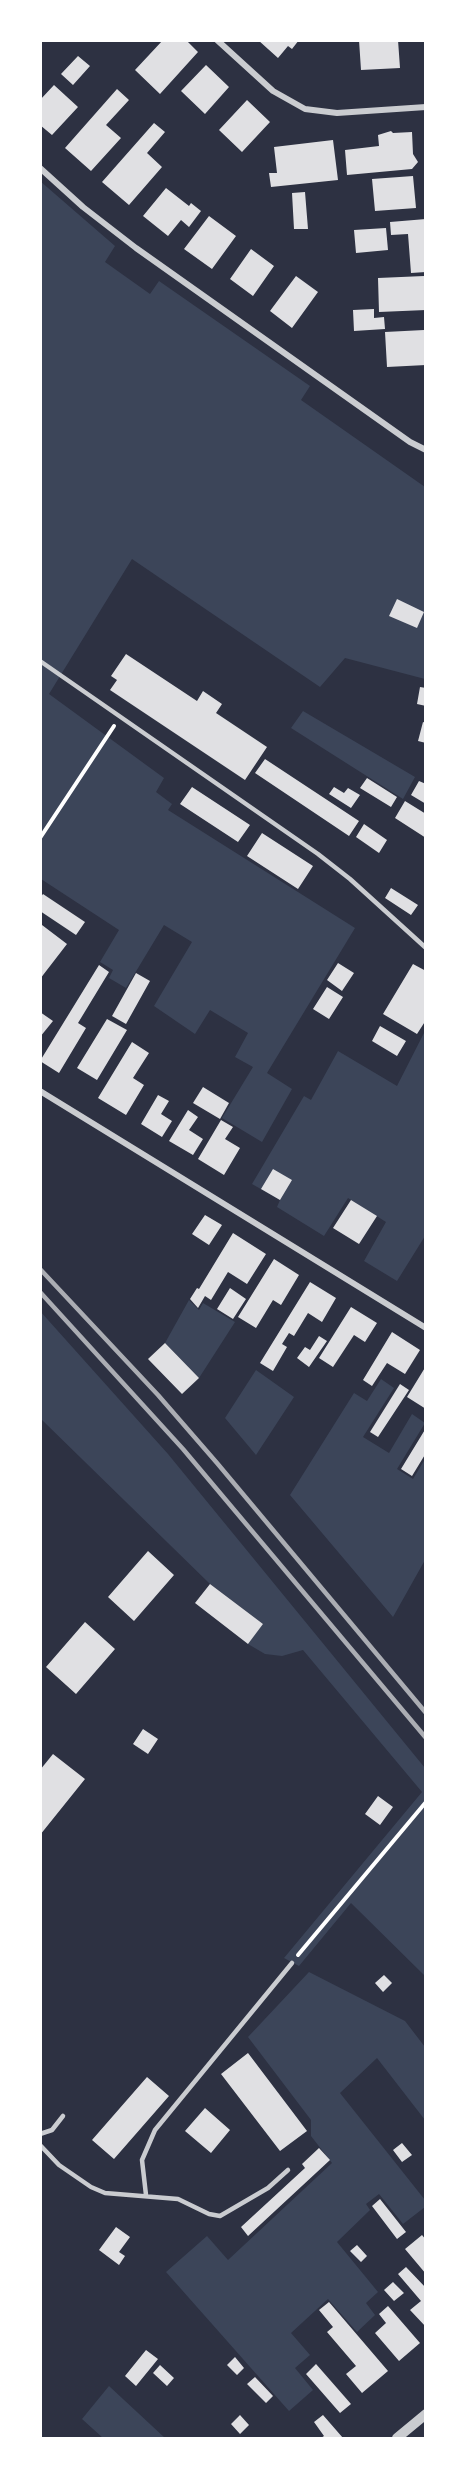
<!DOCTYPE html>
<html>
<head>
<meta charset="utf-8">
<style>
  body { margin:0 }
  #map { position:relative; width:466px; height:2479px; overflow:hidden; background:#2d3142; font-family:"PT Sans",sans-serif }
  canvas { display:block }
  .frame { position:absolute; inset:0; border:42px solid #fff; pointer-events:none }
</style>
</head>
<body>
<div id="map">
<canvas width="466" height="2479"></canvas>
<div class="frame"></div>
</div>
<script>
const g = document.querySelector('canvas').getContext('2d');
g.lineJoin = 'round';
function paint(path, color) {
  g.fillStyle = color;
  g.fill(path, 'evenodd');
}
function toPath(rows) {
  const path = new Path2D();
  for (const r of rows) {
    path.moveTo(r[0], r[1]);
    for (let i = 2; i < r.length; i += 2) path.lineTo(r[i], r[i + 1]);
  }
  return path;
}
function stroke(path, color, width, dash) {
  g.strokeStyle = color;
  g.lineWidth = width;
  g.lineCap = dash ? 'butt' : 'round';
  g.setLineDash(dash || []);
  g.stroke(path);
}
paint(toPath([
  [40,181,115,246,105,262,150,294,159,281,310,386,301,400,425,487,425,679,345,658,320,687,132,559,49,694,164,778,156,792,172,804,168,810,355,928,267,1073,292,1089,262,1142,222,1118,253,1067,235,1057,248,1033,210,1010,195,1034,154,1006,192,942,164,925,126,988,109,978,113,970,100,962,119,930,41,879],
  [303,711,415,777,403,799,291,728],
  [425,1031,425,1236,397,1281,364,1261,386,1222,348,1198,324,1236,277,1207,280,1200,252,1184,304,1096,311,1100,338,1051,397,1086],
  [189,1300,199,1310,203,1303,235,1322,199,1378,165,1343],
  [40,1311,168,1454,425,1768,425,1976,351,1903,299,1966,284,1958,422,1792,303,1650,282,1656,265,1654,248,1644,263,1624,210,1584,41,1419],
  [256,1370,294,1397,256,1455,225,1418],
  [381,1379,394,1388,363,1437,389,1453,412,1414,425,1423,397,1469,413,1479,425,1459,425,1560,393,1617,290,1495,354,1393,367,1401],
  [309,1972,405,2021,425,2047,425,2120,377,2058,340,2093,425,2200,425,2207,403,2224,379,2194,366,2204,370,2210,337,2242,378,2292,366,2303,375,2315,357,2332,328,2299,291,2333,310,2355,295,2368,313,2390,289,2411,166,2272,207,2236,228,2260,332,2163,311,2136,311,2120,248,2037],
  [109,2386,165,2438,103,2438,82,2419]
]), '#3c4559');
paint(toPath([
  [163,40,186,40,198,52,160,94,135,70],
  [258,40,299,40,292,49,288,46,278,58],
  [359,40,398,40,400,68,361,70],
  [78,56,90,66,73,85,61,74],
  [206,65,229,87,205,114,181,91],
  [54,85,78,107,52,135,40,125,40,100],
  [117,89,129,100,106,125,121,138,91,171,65,148],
  [247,100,270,122,242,152,219,130],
  [154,123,165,132,147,153,162,167,129,205,102,182],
  [391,131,393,133,412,132,413,154,418,162,412,169,347,175,345,150,379,146,378,135],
  [333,140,338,180,271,187,269,173,277,173,274,147],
  [413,176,416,208,375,211,372,179],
  [166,188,189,206,191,203,201,211,189,227,181,220,168,236,143,216],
  [305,192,308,229,294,229,292,193],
  [209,216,236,236,212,269,184,249],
  [426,219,426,272,411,273,408,234,391,235,390,222],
  [386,228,388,250,356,253,354,230],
  [251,249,274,266,253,296,230,279],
  [296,276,318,292,292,328,270,311],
  [424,276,426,310,379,312,378,278],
  [374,309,374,318,384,317,385,329,354,331,353,310],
  [424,330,426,365,387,367,385,332],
  [397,599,424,612,417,628,389,616],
  [126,654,197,701,203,691,222,704,216,713,267,747,245,780,110,690,117,680,111,676],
  [420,687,426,688,426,706,417,704],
  [423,722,426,723,426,743,418,741],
  [265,759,359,821,349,836,255,773],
  [367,778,397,797,391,807,360,788],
  [419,781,426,784,426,804,411,795],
  [192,787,250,825,238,842,180,804],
  [334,787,344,793,348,788,360,795,351,808,329,794],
  [405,801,426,814,426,838,395,818],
  [364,824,387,840,379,853,356,837],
  [262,833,313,866,298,889,247,856],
  [391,888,418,905,411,915,385,898],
  [43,894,85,922,76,935,40,911,40,898],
  [42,925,67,944,40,979,40,927],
  [338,963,354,973,342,991,327,980],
  [413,964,426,971,426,1020,417,1034,383,1014],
  [99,965,109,972,78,1023,86,1028,59,1073,40,1061],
  [136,973,150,981,126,1024,112,1016],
  [327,987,343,997,329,1019,313,1009],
  [40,1012,53,1021,40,1037],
  [107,1019,127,1030,97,1080,77,1068],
  [380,1026,406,1041,397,1056,372,1041],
  [132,1042,149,1053,133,1078,144,1085,126,1115,98,1098],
  [203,1087,229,1103,220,1119,193,1103],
  [158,1095,169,1101,161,1114,172,1121,162,1137,141,1124],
  [188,1110,198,1117,189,1130,203,1139,193,1155,169,1141],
  [221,1120,233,1127,225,1139,240,1148,224,1175,198,1159],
  [273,1169,292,1180,280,1200,261,1189],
  [351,1200,377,1216,359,1244,333,1228],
  [205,1215,222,1225,209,1245,192,1234],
  [233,1233,266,1254,247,1284,228,1272,211,1300,205,1296,198,1308,190,1299,197,1288,199,1289],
  [274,1259,299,1275,281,1305,273,1300,256,1328,238,1317],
  [310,1282,336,1298,322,1322,308,1313,294,1336,289,1333,282,1344,287,1347,273,1371,260,1363],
  [230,1288,246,1299,233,1319,217,1309],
  [351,1307,377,1323,365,1342,354,1335,333,1367,319,1358],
  [392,1332,420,1350,405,1374,387,1363,372,1386,363,1380],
  [319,1336,327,1341,309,1367,297,1358,305,1347,310,1350],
  [165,1343,199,1378,182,1394,148,1359],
  [426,1366,426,1409,407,1397],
  [400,1384,409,1390,378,1437,370,1432],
  [426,1428,426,1453,412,1476,401,1469],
  [148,1551,174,1575,134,1621,108,1597],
  [210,1584,263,1624,248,1644,195,1603],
  [85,1622,115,1649,76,1694,46,1667],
  [143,1729,158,1739,148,1754,133,1744],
  [53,1754,85,1779,40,1835,40,1770],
  [378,1796,393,1807,380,1825,365,1814],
  [384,1975,392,1983,383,1992,375,1983],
  [248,2053,307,2131,280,2151,221,2074],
  [147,2077,169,2096,114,2159,92,2140],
  [205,2108,230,2130,211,2153,185,2131],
  [402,2143,412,2155,402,2162,393,2150],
  [319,2148,330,2160,248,2236,241,2227,305,2168,302,2164],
  [380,2199,406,2232,397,2239,372,2206],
  [116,2227,130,2237,119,2252,125,2256,119,2265,99,2250],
  [422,2235,426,2240,426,2274,405,2249],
  [357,2245,367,2256,361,2262,350,2251],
  [406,2267,426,2288,426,2327,410,2310,421,2301,398,2274],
  [393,2282,404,2293,394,2301,384,2290],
  [329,2302,388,2371,362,2393,346,2374,356,2366,327,2332,333,2327,319,2310],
  [388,2306,420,2343,399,2361,375,2333,386,2323,379,2314],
  [146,2350,158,2359,136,2386,125,2376],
  [235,2357,244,2368,237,2375,227,2365],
  [316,2364,351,2404,340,2413,306,2374],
  [160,2365,174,2378,167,2386,153,2373],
  [255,2377,273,2396,266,2403,247,2384],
  [240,2415,249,2425,240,2434,231,2424],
  [323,2415,343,2438,321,2438,324,2436,314,2422]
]), '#e0e0e3');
stroke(toPath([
  [40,838,114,726],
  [298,1955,426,1802]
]), '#fff', 4);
stroke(toPath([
  [40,661,318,854,350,879,426,948],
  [40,2134,52,2130,63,2116],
  [40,2145,59,2165,91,2187,105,2193,178,2199,209,2214,220,2216,268,2188,288,2170],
  [146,2195,142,2160,155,2130,292,1963]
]), '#caccd0', 4.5);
stroke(toPath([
  [217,40,273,91,305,109,337,113,426,107],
  [40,168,83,207,136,248,410,442,426,450],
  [40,1091,426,1328]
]), '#caccd0', 6);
stroke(toPath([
  [397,2438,426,2414]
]), '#caccd0', 10);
stroke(toPath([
  [40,1269,158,1395,217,1463,426,1713],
  [40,1292,183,1449,426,1738]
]), '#abadb3', 4.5);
</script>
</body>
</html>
